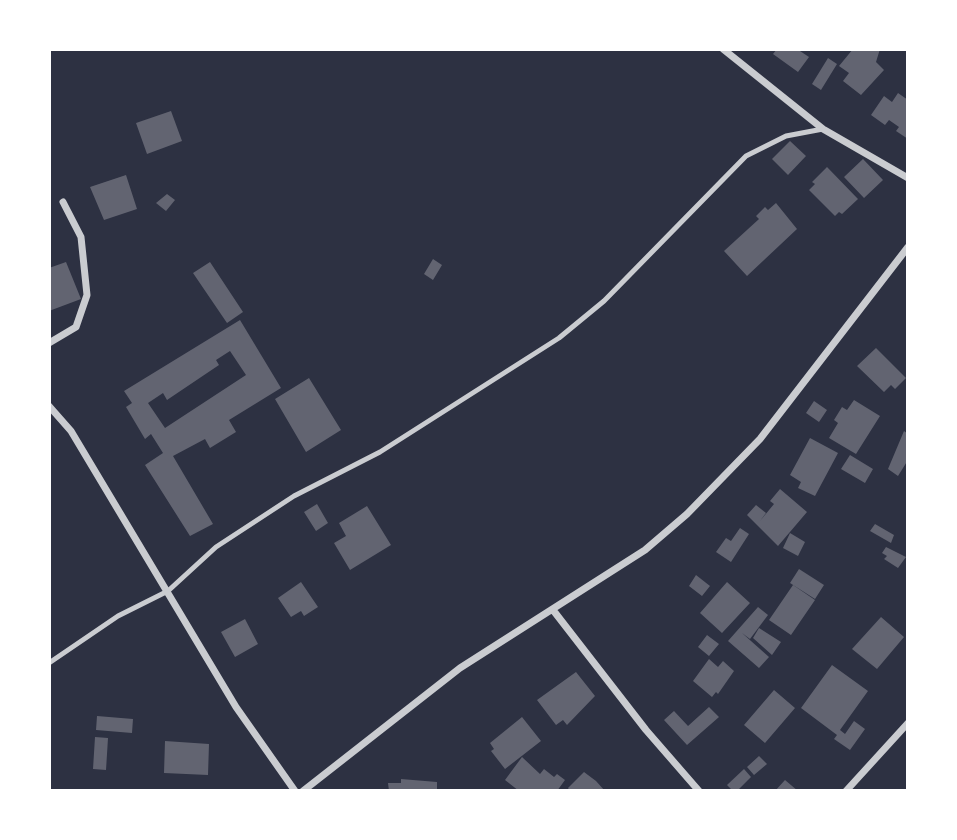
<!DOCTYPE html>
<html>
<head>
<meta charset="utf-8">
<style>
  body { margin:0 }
  #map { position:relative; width:957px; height:840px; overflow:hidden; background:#2d3142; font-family:"Exo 2",sans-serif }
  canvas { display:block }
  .frame { position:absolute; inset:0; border:51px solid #fff; pointer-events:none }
</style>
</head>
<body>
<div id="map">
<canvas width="957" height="840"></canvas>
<div class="frame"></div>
</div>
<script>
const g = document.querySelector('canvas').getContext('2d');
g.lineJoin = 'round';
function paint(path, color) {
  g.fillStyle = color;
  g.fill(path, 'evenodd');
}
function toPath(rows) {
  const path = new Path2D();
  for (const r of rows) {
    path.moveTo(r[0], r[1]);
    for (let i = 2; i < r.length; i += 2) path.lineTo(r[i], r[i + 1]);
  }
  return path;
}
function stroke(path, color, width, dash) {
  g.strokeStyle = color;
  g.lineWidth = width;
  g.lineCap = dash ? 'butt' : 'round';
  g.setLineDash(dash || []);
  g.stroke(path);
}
paint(toPath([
  [777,49,797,49,809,57,798,72,773,54],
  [853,49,880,49,876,62,884,70,861,95,843,81,849,73,839,66],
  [828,58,837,64,821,90,812,84],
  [898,93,908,100,908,139,896,131,899,127,889,120,885,125,871,115,884,96,892,102],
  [171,111,182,141,147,154,136,123],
  [790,141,806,156,788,175,772,159],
  [863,159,883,180,864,198,844,177],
  [827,167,858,199,842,214,839,212,835,216,809,190,815,184,812,182],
  [126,175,137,209,104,220,90,187],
  [167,194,175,200,166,211,156,203],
  [776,203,797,229,747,276,724,251,759,219,756,216,765,207,768,210],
  [433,259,442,265,433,280,424,274],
  [66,262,81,299,49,311,49,268],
  [210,262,243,312,227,323,193,273],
  [240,320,281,388,229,420,236,432,210,448,205,439,173,456,213,524,190,536,145,465,163,453,151,434,145,439,126,407,132,403,124,391],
  [230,351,246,375,165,428,148,403,163,393,167,400,219,365,216,360],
  [876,348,906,378,895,389,891,385,884,392,857,366],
  [309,378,341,430,306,452,275,399],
  [854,400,880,416,856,454,829,438,838,423,834,420,842,407,847,410],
  [814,401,827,410,819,422,806,413],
  [904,431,908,434,908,460,898,476,888,469],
  [810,438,838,453,815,496,798,488,801,482,790,475],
  [850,455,873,469,865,483,841,469],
  [780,489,807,512,778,546,747,515,756,505,766,513,760,521,774,504,770,501],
  [317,504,328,523,316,531,304,512],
  [367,506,391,545,350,570,334,543,346,536,339,523],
  [875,524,894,535,891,543,870,531],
  [740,528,749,534,731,562,716,552,726,538,731,541],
  [790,533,805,542,798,556,783,548],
  [886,547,906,557,898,568,884,559,887,556,882,553],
  [799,569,824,585,815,599,790,583],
  [696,575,710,586,702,596,689,586],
  [301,582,318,607,304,616,301,611,291,617,278,598],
  [727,582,750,603,722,633,700,613],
  [793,585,815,600,791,635,769,620],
  [758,607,768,615,750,639,742,633,769,657,759,668,728,641],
  [881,617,904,637,877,669,852,649],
  [245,619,258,644,235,657,221,632],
  [759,628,781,642,772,655,753,638],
  [707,635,719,644,709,656,698,647],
  [709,659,718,667,723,661,734,671,718,694,716,692,712,697,693,681],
  [832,665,868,691,840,730,845,734,854,721,865,729,850,750,834,739,837,735,801,708],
  [576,672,595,696,567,725,563,720,556,725,537,700],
  [774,690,795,708,765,743,744,725],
  [709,707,719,717,687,745,664,720,674,711,688,726],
  [97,716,133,719,132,733,96,730],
  [522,717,541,741,505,769,491,751,494,749,490,743],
  [95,737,108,738,106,770,93,769],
  [165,741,209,744,208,775,164,773],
  [759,756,767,764,754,775,747,767],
  [522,757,540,774,544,769,554,777,557,774,565,780,557,791,519,791,505,780],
  [744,769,751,777,737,791,733,791,727,785],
  [584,772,596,781,605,791,570,791,568,788],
  [401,779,437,782,437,791,389,791,388,783,401,783],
  [785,780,798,791,775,791]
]), '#626471');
stroke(toPath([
  [49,663,118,616,168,591,216,547,294,496,380,452,559,338,604,301,746,156,786,136,823,129]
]), '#caccd0', 5);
stroke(toPath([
  [723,49,823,129,908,178],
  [49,343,76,327,87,295,81,237,63,202],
  [49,406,71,431,236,707,295,791],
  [553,610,646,730,699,791],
  [303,791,460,668,645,550,687,514,760,439,908,247],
  [846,791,908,723]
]), '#caccd0', 7);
</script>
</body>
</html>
